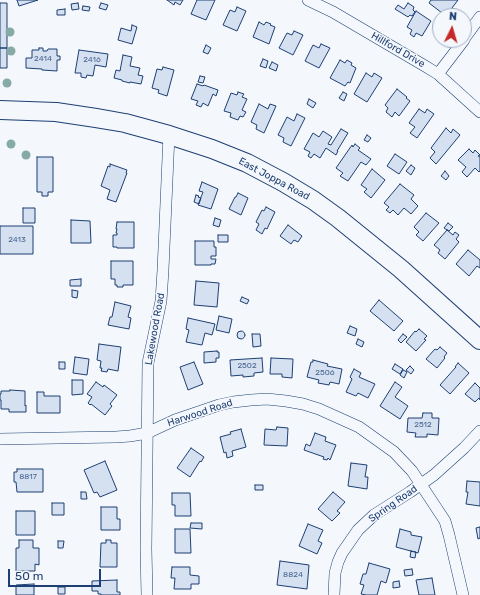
<!DOCTYPE html>
<html>
<head>
<meta charset="utf-8">
<style>
  body { margin:0 }
  #map { position:relative; width:480px; height:595px; overflow:hidden; background:#f4f7fb; font-family:Rubik,sans-serif }
  canvas { display:block }
  .north { position:absolute; left:432px; top:8px; width:40px; height:40px; box-sizing:border-box; background:#f4f7fb; border:1px solid #9eadc5; border-radius:50%; rotate:5deg; font-size:11px; font-weight:700; line-height:16px; text-align:center; color:#1d3f73 }
  .north::after { content:''; display:block; margin:auto; width:14px; height:18px; background:#c62828; clip-path:polygon(50% 0,100% 100%,50% 72%,0 100%) }
  .scale { position:absolute; left:8px; top:569px; width:93px; height:18px; box-sizing:border-box; border:2px solid #1d3f73; border-top:0; padding-left:5px; font-size:12px; line-height:14px; white-space:nowrap; color:#1d3f73; -webkit-text-stroke:3px #f4f7fb; paint-order:stroke }
</style>
</head>
<body>
<div id="map">
<canvas width="480" height="595"></canvas>
<div class="north">N</div>
<div class="scale">50 m</div>
</div>
<script>
const g = document.querySelector('canvas').getContext('2d');
g.lineJoin = 'round';
function paint(path, color) {
  g.fillStyle = color;
  g.fill(path, 'evenodd');
}
function toPath(rows) {
  const path = new Path2D();
  for (const r of rows) {
    if (r.length === 3) {
      path.moveTo(r[0] + r[2], r[1]);
      path.arc(r[0], r[1], r[2], 0, 2 * Math.PI);
      continue;
    }
    path.moveTo(r[0], r[1]);
    for (let i = 2; i < r.length; i += 2) path.lineTo(r[i], r[i + 1]);
  }
  return path;
}
function stroke(path, color, width, dash) {
  g.strokeStyle = color;
  g.lineWidth = width;
  g.lineCap = dash ? 'butt' : 'round';
  g.setLineDash(dash || []);
  g.stroke(path);
}
function drawText(font, color, halo, rows, align = 'center') {
  g.font = font + ' Rubik,sans-serif';
  g.lineWidth = 3;
  g.setLineDash([]);
  g.textBaseline = 'middle';
  g.strokeStyle = halo;
  g.fillStyle = color;
  for (const [text, x, y, turn = 0] of rows) {
    g.save();
    g.translate(x, y);
    g.rotate((+turn || 0) * Math.PI / 180);
    g.textAlign = isNaN(turn) ? turn : align;
    if (halo) g.strokeText(text, 0, 0);
    g.fillText(text, 0, 0);
    g.restore();
  }
}
const building = toPath([
  [17,0,38,0,19,6,17,0],
  [167,0,183,0,180,5,175,2,174,5,167,0],
  [197,0,215,0,206,20,191,14,197,0],
  [431,0,458,0,446,16,429,3,431,0],
  [0,3,7,3,7,48,0,48,0,3],
  [78,3,79,9,72,10,71,4,78,3],
  [101,3,108,5,106,10,99,8,101,3],
  [408,3,414,7,413,10,415,12,412,16,410,15,408,17,395,9,398,5,404,9,408,3],
  [83,6,90,7,89,11,82,10,83,6],
  [237,7,246,11,237,31,223,25,230,10,235,12,237,7],
  [65,9,65,15,57,15,57,10,65,9],
  [416,11,431,21,422,36,416,33,414,37,410,34,412,30,407,27,416,11],
  [259,22,264,25,266,22,271,24,270,25,275,27,269,44,253,37,259,22],
  [132,25,137,27,132,44,118,40,121,28,131,31,132,25],
  [294,31,303,35,293,55,279,48,287,33,292,35,294,31],
  [321,44,330,48,319,68,305,61,313,45,319,48,321,44],
  [206,45,211,48,208,54,203,52,206,45],
  [0,48,7,48,7,68,0,68,0,48],
  [39,48,43,48,43,51,47,51,48,49,57,49,57,56,60,56,60,60,57,60,57,71,42,70,42,69,26,68,26,58,32,58,32,50,39,50,39,48],
  [79,50,108,54,106,67,95,65,93,76,87,75,86,78,81,77,81,73,75,73,79,50],
  [123,55,132,57,130,66,140,68,138,75,143,76,141,84,130,82,130,83,122,81,122,80,114,78,116,70,120,71,123,55],
  [263,59,268,61,266,68,260,66,263,59],
  [340,60,345,63,347,60,352,63,351,65,356,68,350,83,348,82,345,86,330,78,340,60],
  [272,62,278,65,276,71,269,68,272,62],
  [163,67,174,70,167,96,158,93,159,90,152,88,157,69,162,70,163,67],
  [366,73,372,77,374,73,382,78,367,102,354,94,366,73],
  [200,76,205,77,203,83,198,82,200,76],
  [197,84,203,86,204,85,218,90,216,96,213,94,208,106,203,103,201,107,196,105,198,101,191,99,197,84],
  [397,89,407,97,406,98,410,101,399,116,395,112,392,117,386,112,388,108,385,105,397,89],
  [238,92,244,94,242,97,247,99,242,110,246,112,243,117,240,116,238,120,230,117,231,113,224,111,231,93,237,95,238,92],
  [343,92,347,94,344,101,339,98,343,92],
  [309,99,316,103,313,108,307,104,309,99],
  [259,104,268,109,270,104,276,106,264,133,256,129,257,125,251,122,259,104],
  [419,109,425,113,427,109,434,114,417,138,410,133,415,127,409,123,419,109],
  [297,114,305,118,291,146,283,142,284,138,278,135,287,117,294,121,297,114],
  [446,128,451,133,453,129,460,135,436,164,430,158,435,152,431,148,446,128],
  [341,129,348,133,337,151,338,151,336,155,326,148,320,158,314,154,311,158,308,156,310,152,304,149,313,133,319,137,323,131,332,137,328,144,331,145,341,129],
  [367,135,371,138,368,142,364,140,367,135],
  [355,144,360,148,358,150,371,159,366,165,361,162,348,181,340,176,343,173,336,168,352,145,353,147,355,144],
  [469,149,473,153,475,150,480,155,478,156,480,157,480,171,479,172,475,168,467,177,462,172,466,167,458,160,469,149],
  [395,154,407,162,399,174,387,166,395,154],
  [37,157,53,157,53,192,48,192,48,196,42,196,42,192,37,192,37,157],
  [110,164,127,170,126,173,127,173,116,202,107,199,110,190,101,186,108,166,110,167,110,164],
  [411,165,415,168,411,175,406,171,411,165],
  [372,169,385,180,371,198,364,192,367,189,361,185,372,169],
  [445,171,449,176,446,180,441,176,445,171],
  [202,182,218,189,211,209,198,205,203,192,199,191,202,182],
  [400,184,414,195,411,199,418,206,411,214,404,208,398,215,393,210,390,213,386,210,389,207,384,203,400,184],
  [238,193,248,198,241,215,229,209,235,197,236,197,238,193],
  [196,195,199,196,198,197,201,198,199,204,194,202,196,195],
  [266,207,275,212,267,229,265,228,262,234,256,230,259,224,256,222,262,210,264,211,266,207],
  [23,208,35,208,35,223,23,223,23,208],
  [426,213,439,223,423,241,416,235,419,232,414,227,426,213],
  [215,218,221,220,219,227,213,225,215,218],
  [71,220,90,221,91,243,71,243,71,220],
  [117,222,134,222,134,248,117,248,117,247,113,247,113,235,117,235,117,233,116,233,117,229,116,229,117,222],
  [448,223,453,227,449,231,444,228,448,223],
  [288,225,302,236,298,242,294,240,291,244,280,236,288,225],
  [0,226,33,226,33,254,0,254,0,226],
  [447,230,453,235,455,232,459,235,456,239,459,242,445,259,438,253,440,250,434,245,447,230],
  [218,235,228,235,228,242,218,242,218,235],
  [195,241,214,241,214,247,216,247,216,256,211,256,211,259,216,259,215,264,211,264,211,265,195,265,195,241],
  [468,250,480,260,480,268,477,266,469,276,456,264,468,250],
  [111,261,133,261,133,285,123,285,123,287,117,287,117,285,115,285,115,279,111,279,111,261],
  [81,279,81,286,70,286,70,280,81,279],
  [196,281,219,283,217,307,194,305,196,281],
  [72,290,78,291,77,298,72,297,72,290],
  [242,297,249,300,247,304,240,301,242,297],
  [379,300,403,321,394,331,370,311,379,300],
  [115,302,131,306,128,317,131,318,129,329,108,325,110,317,112,317,115,302],
  [219,316,232,319,229,333,216,330,219,316],
  [188,318,215,324,212,335,205,333,202,345,186,342,189,330,186,329,188,318],
  [350,326,357,329,355,336,347,333,350,326],
  [419,329,427,336,424,339,426,340,416,351,406,342,415,331,416,332,419,329],
  [241,335,4],
  [252,334,260,334,261,346,253,347,252,334],
  [403,334,407,337,401,343,398,340,403,334],
  [358,339,364,342,362,347,356,344,358,339],
  [99,344,121,347,118,371,108,369,107,372,101,371,102,368,100,368,101,361,97,360,99,344],
  [440,347,447,353,444,357,445,358,437,368,426,359,435,349,437,350,440,347],
  [217,351,217,352,219,352,219,358,216,358,216,362,204,363,204,352,217,351],
  [75,357,89,359,87,375,73,373,75,357],
  [262,358,263,372,254,373,254,376,243,377,243,375,231,376,230,360,262,358],
  [271,358,293,359,292,378,282,377,282,374,270,374,271,358],
  [313,360,328,364,327,366,342,369,339,384,330,382,329,385,318,383,319,380,307,377,311,362,313,362,313,360],
  [59,362,65,362,65,369,59,369,59,362],
  [194,362,203,384,188,390,180,367,194,362],
  [458,363,469,373,450,394,440,385,456,367,455,367,458,363],
  [395,364,403,369,400,374,392,369,395,364],
  [410,366,414,370,411,374,406,370,410,366],
  [354,369,361,373,359,377,375,384,368,398,358,393,356,396,346,392,352,379,350,377,354,369],
  [403,370,407,372,404,378,400,375,403,370],
  [72,380,83,380,83,394,72,395,72,380],
  [96,382,103,387,104,385,117,395,110,404,112,406,105,415,91,404,90,405,88,403,92,397,87,394,96,382],
  [395,382,402,387,395,397,408,406,400,419,380,406,395,382],
  [475,383,480,388,480,400,479,398,475,402,465,394,475,383],
  [10,390,25,391,25,406,26,405,26,412,9,412,9,409,1,409,1,400,0,400,0,394,1,394,1,391,10,391,10,390],
  [37,392,44,392,44,396,60,396,60,413,37,413,37,392],
  [423,413,432,413,432,418,439,418,438,435,427,434,427,437,415,437,416,433,407,432,408,418,422,418,423,413],
  [277,427,288,428,287,446,264,445,265,429,276,430,277,427],
  [241,429,246,447,232,451,233,456,227,458,226,452,224,453,220,437,231,434,230,432,241,429],
  [315,433,326,437,325,441,336,445,330,460,328,458,327,460,323,459,324,457,304,450,306,444,310,446,315,433],
  [191,448,204,457,201,462,200,461,190,477,177,468,191,448],
  [105,461,117,490,100,497,97,492,94,493,84,470,105,461],
  [351,463,367,465,365,477,368,477,367,489,348,486,351,463],
  [17,469,43,469,43,492,17,492,16,482,14,482,14,472,17,472,17,469],
  [467,481,480,482,480,506,466,504,468,492,466,492,467,481],
  [255,485,263,485,263,490,255,490,255,485],
  [81,492,86,492,87,499,81,499,81,492],
  [333,492,345,502,337,511,340,513,332,521,318,509,333,492],
  [172,493,190,493,191,516,175,516,175,505,172,505,172,493],
  [52,503,64,503,64,515,52,515,52,503],
  [101,507,117,507,117,519,120,519,120,530,101,530,101,507],
  [16,511,35,511,35,535,16,535,16,511],
  [191,523,202,523,202,529,190,528,191,523],
  [308,524,323,530,318,541,322,543,317,554,299,546,308,524],
  [480,527,480,538,478,539,476,528,480,527],
  [175,529,190,529,191,553,175,553,175,529],
  [400,529,411,532,411,535,422,537,418,553,396,547,400,529],
  [19,540,33,540,33,548,39,548,39,565,35,564,35,571,16,571,16,548,19,548,19,540],
  [106,540,111,540,111,543,117,543,117,567,100,567,101,543,106,543,106,540],
  [58,541,64,541,63,548,58,548,58,541],
  [411,551,416,552,415,558,410,557,411,551],
  [280,561,309,565,307,589,277,585,280,561],
  [369,563,390,569,386,583,381,581,377,595,366,595,361,594,364,585,360,584,363,574,366,574,369,563],
  [172,567,190,567,190,575,199,576,199,584,191,584,191,589,174,589,175,578,171,578,172,567],
  [412,569,413,575,405,576,404,570,412,569],
  [432,578,435,595,419,595,416,580,432,578],
  [117,580,117,592,120,592,120,595,101,595,101,594,98,594,98,591,92,591,92,581,117,580],
  [399,581,400,587,393,588,393,582,399,581],
  [34,584,34,595,16,595,16,585,34,584],
  [58,587,65,587,65,594,58,594,58,587]
]);
paint(building, '#d5e0f0');
stroke(building, '#1d3f73', 1);
const minor = toPath([
  [308,0,333,12,425,66,438,74,480,112],
  [464,39,480,17],
  [438,74,464,40],
  [0,439,116,437,130,436,147,433,175,420,219,405,233,402,251,400,267,399,286,401,303,404,319,409,359,427,394,452,412,471,445,521,449,535,463,595],
  [147,595,146,549,148,363,161,301,163,270,169,135],
  [334,595,335,573,338,562,342,553,358,530,374,515,410,492,434,475,464,448,480,431]
]);
const primary = toPath([
  [0,110,56,112,96,118,125,123,169,135,212,149,247,163,283,182,313,200,338,218,401,269,480,340]
]);
stroke(minor, '#1d3f73', 12);
stroke(primary, '#1d3f73', 20);
stroke(minor, '#f4f7fb', 11);
stroke(primary, '#f4f7fb', 18);
g.fillStyle = '#86aba6';
for (const [x, y] of [
  [10,32],
  [11,51],
  [7,83],
  [11,144],
  [26,155]
]) {
  g.beginPath();
  g.arc(x, y, 4.5, 0, 2 * Math.PI);
  g.fill();
}
drawText('8px', '#4b6792', null, [
  ["2414",43,59],
  ["2416",92,60],
  ["2413",17,240],
  ["2502",247,366],
  ["2506",325,373],
  ["2512",423,425],
  ["8817",28,477],
  ["8824",293,575]
]);
drawText('10px', '#1d3f73', '#f4f7fb', [
  ["Hillford Drive",398,50,30],
  ["East Joppa Road",274,179,28],
  ["Lakewood Road",155,329,-80],
  ["Harwood Road",200,413,-18],
  ["Spring Road",393,504,-35]
]);
</script>
</body>
</html>
